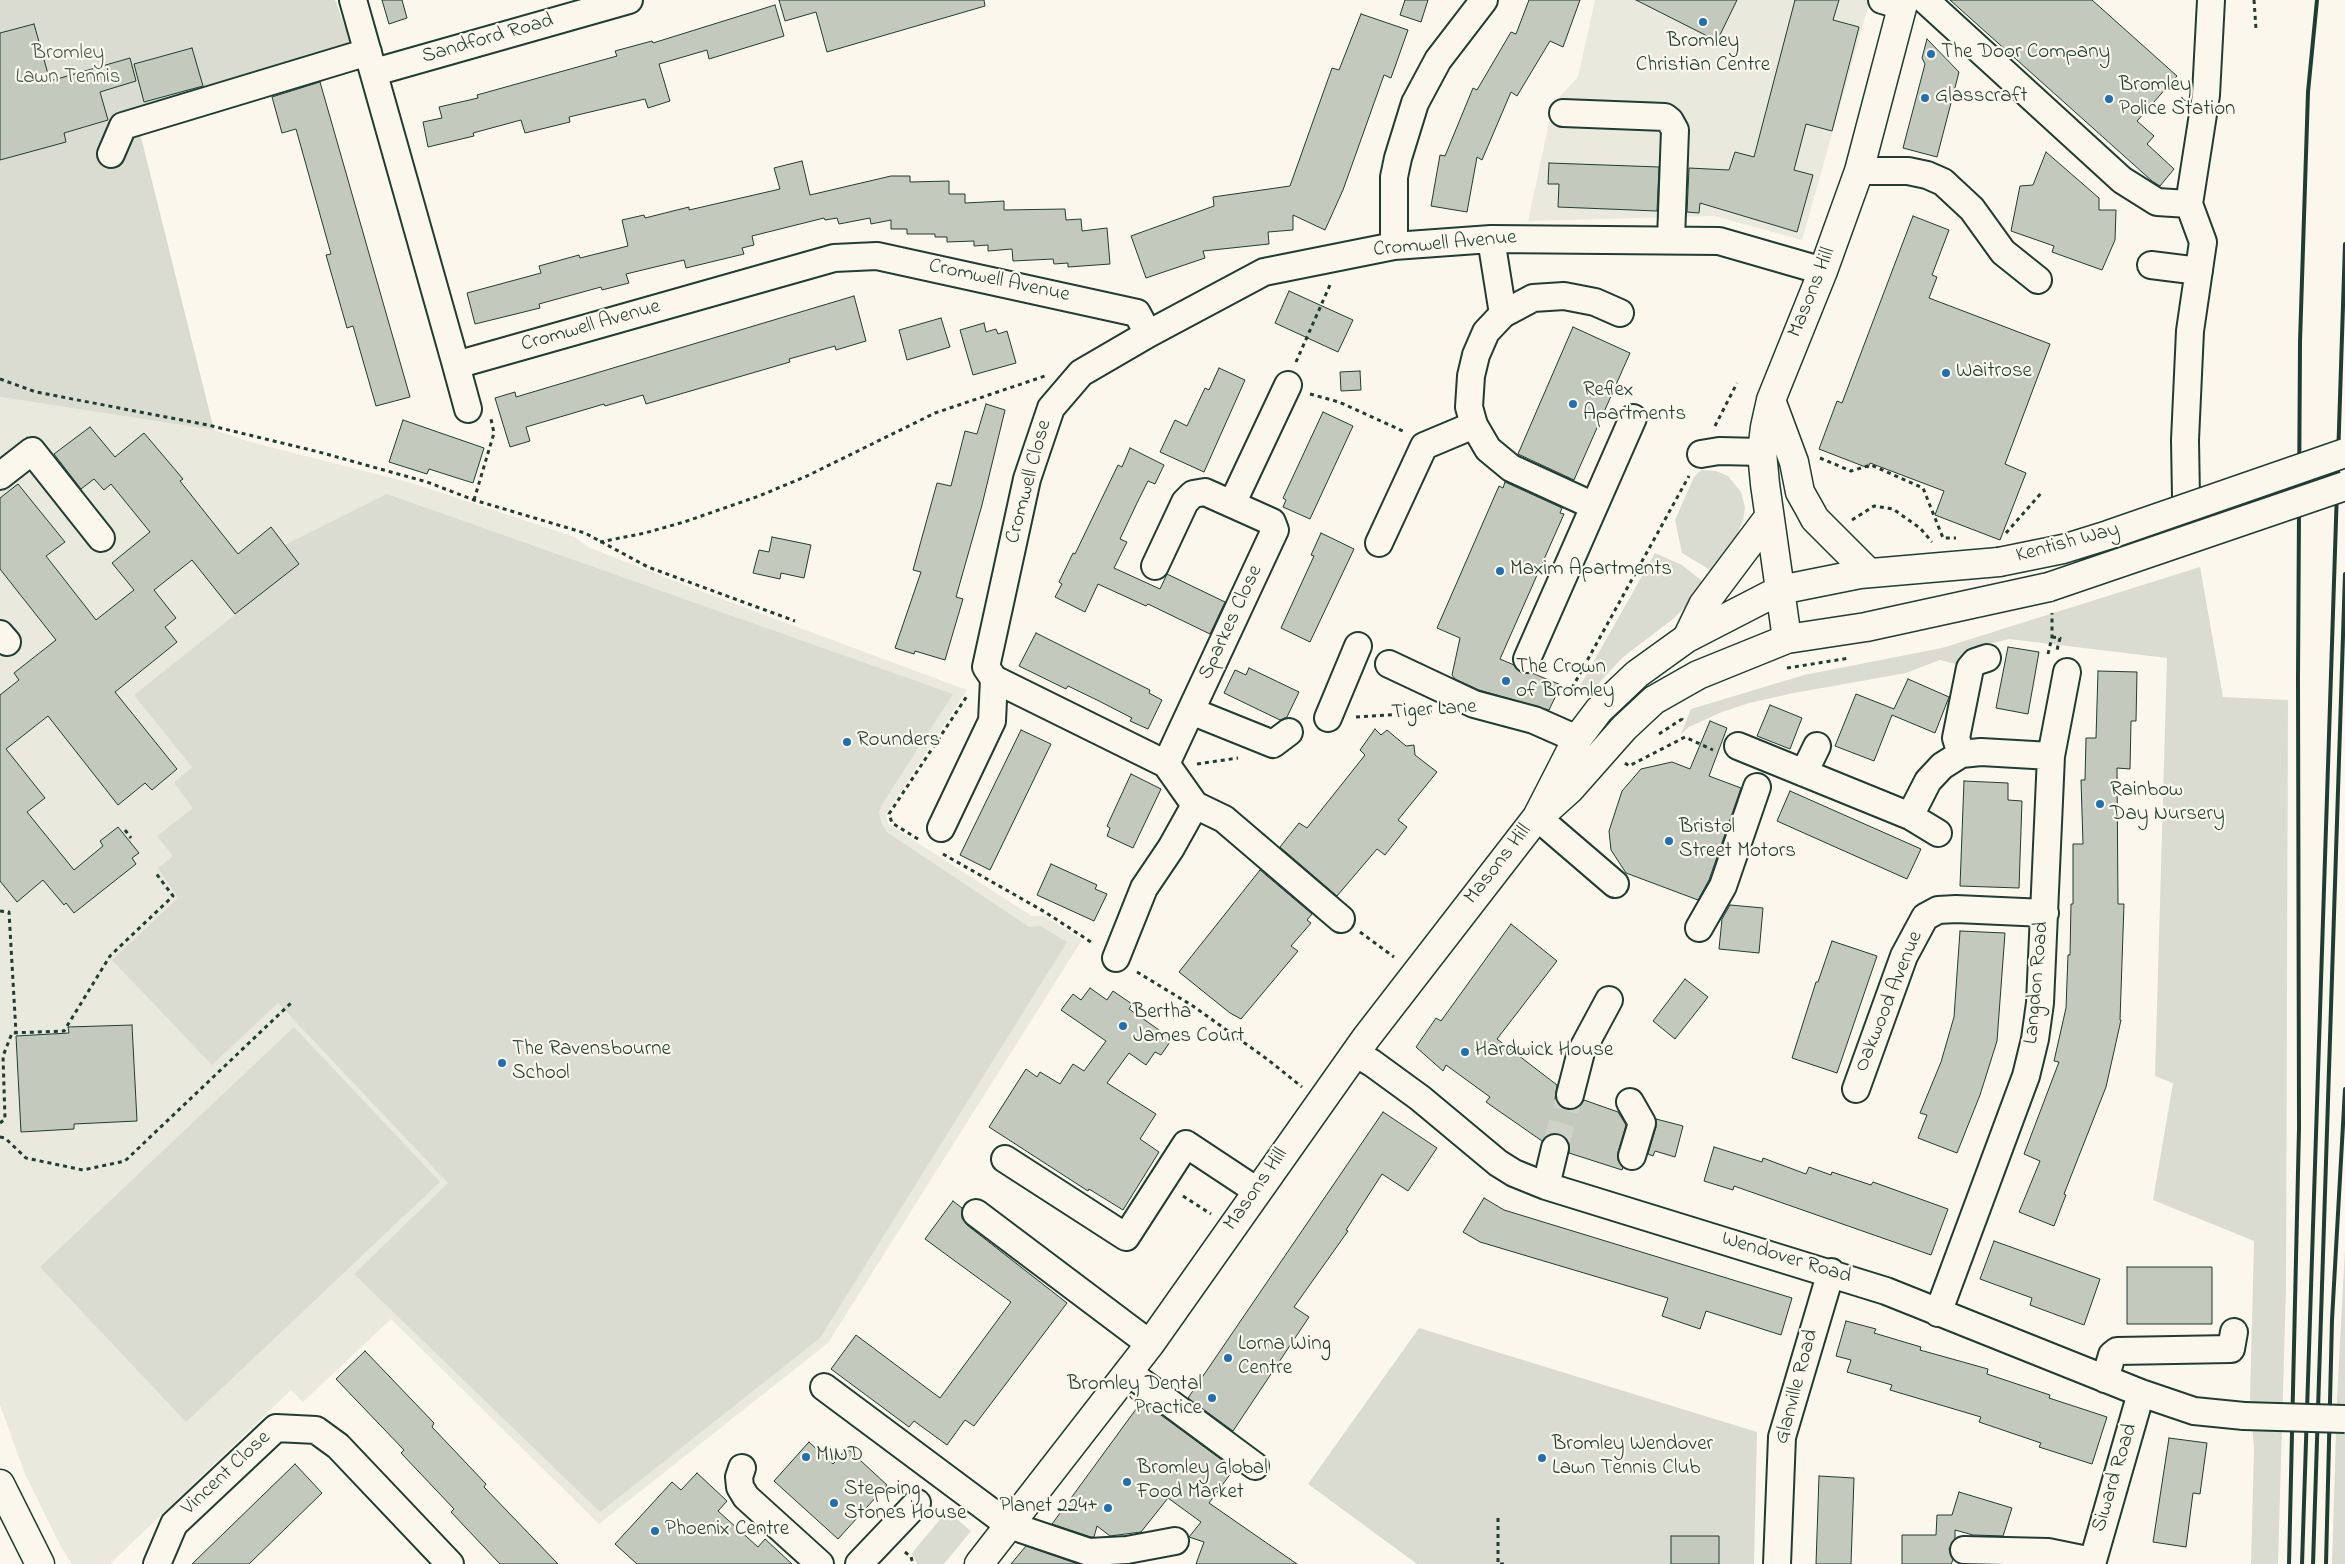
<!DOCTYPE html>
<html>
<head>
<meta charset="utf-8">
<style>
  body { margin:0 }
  canvas { display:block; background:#fbf7ec }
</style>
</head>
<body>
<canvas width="2345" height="1564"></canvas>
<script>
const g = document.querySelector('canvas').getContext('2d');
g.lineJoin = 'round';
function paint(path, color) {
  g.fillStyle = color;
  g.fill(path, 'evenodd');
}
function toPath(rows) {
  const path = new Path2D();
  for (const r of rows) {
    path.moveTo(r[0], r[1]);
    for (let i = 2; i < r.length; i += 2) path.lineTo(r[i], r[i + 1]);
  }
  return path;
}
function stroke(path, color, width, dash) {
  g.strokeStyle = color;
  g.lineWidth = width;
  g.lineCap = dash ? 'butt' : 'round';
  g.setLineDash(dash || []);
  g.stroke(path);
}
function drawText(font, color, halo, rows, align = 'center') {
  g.font = font + ' "Indie Flower",sans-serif';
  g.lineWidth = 4.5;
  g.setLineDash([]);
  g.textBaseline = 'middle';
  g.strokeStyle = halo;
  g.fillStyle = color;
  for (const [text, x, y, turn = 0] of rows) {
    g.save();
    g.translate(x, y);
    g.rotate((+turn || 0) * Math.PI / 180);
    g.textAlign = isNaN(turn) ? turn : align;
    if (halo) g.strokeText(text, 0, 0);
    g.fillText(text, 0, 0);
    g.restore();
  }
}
paint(toPath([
  [1595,0,1870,0,1802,240,1714,216,1528,221,1553,104,1578,77],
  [0,397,214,430,251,442,415,484,575,537,588,547,687,586,967,690,886,814,888,824,1032,916,1044,916,1082,940,828,1343,599,1524,391,1319,303,1402,291,1390,110,1564,72,1564,61,1547,25,1474,0,1405]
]), '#eae9de');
paint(toPath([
  [0,0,335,0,353,49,136,117,214,430,0,397],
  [1701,470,1716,471,1728,476,1741,492,1745,507,1743,521,1737,534,1712,571,1682,553,1675,520,1694,477],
  [387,494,953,694,881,806,879,813,882,824,888,833,1029,927,1040,926,1067,942,820,1338,600,1512,354,1274,448,1183,278,1003,212,1065,112,960,178,898,158,868,173,856,157,836,193,808,174,783,192,767,134,695,299,564,285,545],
  [1655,553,1682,565,1707,585,1673,619,1623,657,1589,694,1577,691],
  [2200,567,2223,697,2288,700,2286,1288,2278,1564,2251,1564,2254,1448,2250,1399,2254,1241,2153,1200,2173,1083,2155,1076,2167,658,2009,639,1977,647,1966,653,1959,665,1940,660,1906,673,1794,693,1749,703,1722,712,1689,727,1681,734,1691,709,1804,675,1942,648],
  [294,1027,440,1182,186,1422,40,1267],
  [2345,1249,2345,1564,2332,1564,2337,1399],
  [1419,1328,1757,1432,1754,1564,1417,1564,1308,1484],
  [947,1511,971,1531,944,1564,917,1564,912,1553]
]), '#dbdcd1');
const building = toPath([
  [382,0,402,0,407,18,389,24,382,0],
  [779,0,984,0,985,6,827,52,816,12,785,21,779,0],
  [1405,0,1428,0,1421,22,1400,15,1405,0],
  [1529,0,1580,0,1563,47,1550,41,1517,96,1511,92,1482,160,1477,157,1467,212,1431,206,1440,155,1445,156,1473,88,1477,90,1511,32,1516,34,1529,0],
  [1636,0,1737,0,1717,41,1636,0],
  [1795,0,1839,0,1833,20,1859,27,1832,131,1806,124,1794,170,1813,175,1797,232,1700,203,1699,213,1687,212,1689,168,1729,170,1735,152,1754,157,1795,0],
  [1950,0,2092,0,2177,76,2137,121,2154,136,2147,144,2174,169,2160,186,2152,181,1950,0],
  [775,5,784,36,709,59,707,50,659,64,670,101,648,108,645,99,569,117,570,122,525,133,521,120,473,133,474,136,428,147,423,122,442,118,439,107,478,98,477,95,617,56,615,51,652,41,653,43,775,5],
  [1361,14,1408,30,1391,78,1384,75,1343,190,1325,230,1293,215,1293,230,1268,232,1269,244,1203,251,1205,258,1146,278,1131,236,1214,206,1213,197,1290,186,1332,68,1339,70,1361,14],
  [34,24,50,81,130,58,136,81,100,92,108,120,64,133,66,142,0,160,0,33,34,24],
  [1927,39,1959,72,1937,157,1903,148,1925,64,1922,58,1927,39],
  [192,48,203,86,144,102,134,64,192,48],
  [320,82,410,397,376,406,353,326,347,328,326,255,331,254,296,129,282,133,272,97,320,82],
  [2046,152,2099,198,2099,210,2116,210,2115,240,2102,270,2052,252,2054,246,2011,231,2020,186,2033,185,2046,152],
  [802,161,810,195,891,176,910,176,910,182,949,181,949,194,965,194,965,203,1004,201,1004,210,1065,209,1066,220,1081,219,1082,231,1107,228,1110,264,1068,267,1068,263,1054,264,1053,259,1013,261,1012,249,988,251,988,245,974,246,974,241,947,242,947,237,935,237,935,234,907,234,907,229,891,229,891,220,871,224,870,218,839,224,837,218,825,220,824,218,752,236,754,245,742,248,744,254,686,268,684,260,626,274,629,283,602,290,601,287,539,304,540,308,475,324,467,293,541,273,539,266,579,255,580,258,628,246,622,220,644,215,645,218,689,207,689,210,780,189,774,168,802,161],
  [1549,163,1659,167,1657,211,1558,207,1559,184,1548,184,1549,163],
  [1913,216,1949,230,1932,275,1937,277,1929,298,2050,344,2005,464,2026,473,2000,540,1935,515,1944,491,1870,463,1868,468,1819,449,1837,401,1842,403,1913,216],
  [1289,291,1353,320,1338,352,1275,323,1289,291],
  [854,296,866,341,836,350,835,346,789,359,790,362,646,404,643,395,605,406,604,404,526,427,530,441,510,447,495,398,515,392,516,397,854,296],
  [941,318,950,347,907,360,899,330,941,318],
  [984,323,986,332,996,329,998,334,1007,331,1016,363,973,375,960,330,984,323],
  [1573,327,1630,353,1574,480,1518,454,1573,327],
  [1219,368,1245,380,1204,472,1160,452,1175,420,1187,426,1205,388,1209,390,1219,368],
  [1360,371,1361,390,1341,391,1340,372,1360,371],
  [986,404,1005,410,982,505,956,597,963,599,945,660,915,651,914,654,895,648,921,572,913,570,937,483,951,486,965,431,977,434,986,404],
  [1323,412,1353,426,1310,519,1283,507,1286,500,1283,498,1323,412],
  [403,420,484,448,473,483,429,469,427,474,389,462,403,420],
  [90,427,115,457,144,433,183,479,180,481,238,554,271,527,299,564,235,614,192,560,154,590,176,618,165,627,177,642,115,692,177,769,152,790,145,783,118,805,48,716,6,749,45,798,27,812,74,870,103,846,100,841,118,827,139,853,132,858,136,864,74,913,66,903,64,905,43,880,17,902,0,881,0,695,19,680,14,673,56,640,0,569,0,498,18,484,65,542,46,556,96,620,134,590,112,563,150,532,111,484,104,490,94,479,81,489,54,454,90,427],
  [1130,448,1164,465,1155,484,1148,481,1137,503,1120,539,1127,542,1114,568,1160,589,1167,574,1225,602,1210,634,1148,604,1146,606,1098,584,1085,612,1055,597,1062,584,1059,582,1073,553,1075,554,1118,465,1122,467,1130,448],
  [1505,482,1562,508,1560,513,1564,514,1500,659,1514,665,1521,673,1532,673,1561,685,1549,710,1479,690,1455,679,1452,675,1460,638,1437,628,1499,486,1503,488,1505,482],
  [1321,533,1354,549,1310,642,1281,628,1314,556,1311,555,1321,533],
  [772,537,811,545,804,578,781,573,780,579,753,573,759,550,769,552,772,537],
  [1036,633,1150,690,1149,693,1162,700,1148,729,1130,721,1132,718,1099,701,1068,686,1066,689,1019,666,1036,633],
  [2008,647,2039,652,2028,714,1996,708,2008,647],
  [1249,668,1299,692,1287,717,1280,720,1224,693,1235,670,1246,675,1249,668],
  [2098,671,2137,672,2136,721,2131,721,2130,769,2117,768,2118,904,2124,904,2120,1020,2121,1020,2106,1087,2064,1194,2066,1195,2054,1226,2019,1212,2040,1161,2024,1154,2059,1062,2054,1061,2066,1008,2068,955,2070,955,2071,904,2073,904,2073,844,2083,844,2081,780,2085,780,2086,738,2096,738,2098,671],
  [1908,679,1949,697,1935,733,1892,715,1874,761,1835,746,1856,694,1894,709,1908,679],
  [1770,705,1802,718,1790,749,1757,736,1770,705],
  [1710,721,1727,728,1709,776,1741,788,1709,880,1698,900,1626,873,1611,850,1609,831,1622,791,1641,769,1672,762,1690,769,1710,721],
  [1375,729,1381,735,1387,730,1406,746,1414,745,1415,755,1437,772,1398,820,1407,827,1385,855,1377,849,1337,896,1280,847,1299,823,1307,828,1365,755,1360,750,1375,729],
  [1021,730,1051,744,990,870,960,855,1021,730],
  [1131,774,1161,789,1133,848,1107,836,1110,828,1107,826,1131,774],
  [1964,781,2008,783,2008,800,2022,801,2019,888,1960,886,1964,781],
  [1790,791,1921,849,1907,879,1777,821,1790,791],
  [1051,864,1097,885,1095,889,1107,894,1094,921,1037,895,1051,864],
  [1260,870,1312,914,1307,920,1311,923,1291,946,1298,951,1241,1019,1230,1013,1179,972,1260,870],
  [1730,905,1763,908,1759,953,1719,949,1722,919,1730,905],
  [1511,924,1557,961,1497,1039,1557,1085,1555,1099,1560,1106,1566,1109,1574,1110,1580,1106,1584,1100,1618,1112,1626,1125,1618,1152,1618,1160,1623,1167,1622,1170,1569,1153,1569,1143,1565,1137,1559,1134,1550,1134,1542,1141,1486,1102,1490,1097,1446,1065,1443,1071,1416,1047,1436,1018,1441,1021,1511,924],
  [1960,931,2005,933,1997,1041,1980,1095,1957,1153,1918,1138,1927,1115,1920,1113,1941,1062,1954,1017,1960,931],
  [1832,941,1877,956,1837,1073,1792,1058,1816,982,1818,982,1832,941],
  [1685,979,1708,997,1675,1039,1653,1021,1685,979],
  [1090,988,1107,1000,1113,991,1132,1004,1129,1009,1172,1039,1161,1055,1155,1052,1146,1065,1129,1053,1107,1083,1156,1114,1140,1139,1159,1152,1123,1210,1089,1189,1088,1191,989,1127,1026,1069,1037,1077,1040,1072,1060,1084,1073,1064,1084,1071,1106,1041,1061,1010,1073,994,1081,1000,1090,988],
  [132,1025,137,1121,74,1124,74,1129,21,1132,16,1036,69,1033,68,1027,132,1025],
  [1383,1112,1437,1148,1408,1191,1382,1174,1346,1230,1348,1231,1294,1307,1309,1317,1233,1431,1188,1398,1383,1112],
  [1656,1119,1683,1126,1675,1157,1655,1151,1653,1156,1648,1154,1656,1127,1656,1119],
  [1714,1147,1762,1162,1763,1158,1806,1174,1809,1167,1831,1175,1832,1172,1871,1185,1873,1182,1948,1209,1931,1255,1734,1186,1733,1190,1704,1181,1714,1147],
  [1484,1198,1504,1210,1792,1298,1781,1335,1706,1311,1700,1329,1662,1316,1668,1298,1480,1242,1463,1232,1484,1198],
  [953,1201,962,1208,962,1218,967,1225,1067,1303,974,1426,965,1420,947,1445,914,1421,909,1427,831,1369,856,1335,940,1398,1011,1302,925,1239,953,1201],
  [1994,1241,2100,1279,2084,1325,2030,1305,2032,1298,1980,1279,1994,1241],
  [2127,1267,2212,1267,2212,1324,2127,1324,2127,1267],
  [1846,1321,1876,1329,1874,1333,1921,1347,1920,1350,1988,1369,1987,1374,2050,1395,2049,1398,2107,1417,2092,1464,2039,1447,2041,1443,1979,1422,1981,1417,1890,1390,1892,1385,1847,1372,1851,1360,1836,1356,1846,1321],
  [365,1351,434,1423,432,1427,486,1484,484,1487,558,1564,500,1564,451,1512,454,1509,401,1453,404,1450,336,1379,365,1351],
  [1142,1401,1234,1469,1209,1503,1297,1564,1196,1564,1204,1542,1189,1537,1201,1522,1168,1498,1141,1532,1110,1536,1097,1526,1094,1537,1091,1537,1052,1524,1142,1401],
  [2169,1438,2207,1443,2200,1494,2193,1493,2186,1547,2153,1542,2169,1438],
  [809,1442,833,1464,847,1448,887,1485,838,1539,774,1481,809,1442],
  [295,1464,322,1493,249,1564,192,1564,295,1464],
  [697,1473,727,1501,718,1511,758,1547,765,1539,792,1564,637,1564,615,1544,672,1482,681,1490,697,1473],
  [1819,1476,1854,1478,1851,1564,1816,1564,1819,1476],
  [1959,1492,2012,1508,2003,1536,1973,1535,1955,1530,1955,1539,1949,1549,1953,1560,1951,1564,1902,1564,1902,1535,1936,1535,1937,1515,1952,1515,1959,1492],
  [1671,1536,1719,1536,1719,1564,1671,1564,1671,1536],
  [1026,1546,1078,1564,1011,1564,1026,1546]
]);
paint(building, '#c4c9be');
stroke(building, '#1f3d34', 1);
stroke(toPath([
  [1555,1148,1570,1095]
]), '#cfd2c7', 26, [26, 13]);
const minor = toPath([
  [353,0,456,365,834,258,877,256,1137,313,1148,334],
  [1882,0,1902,6],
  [1925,0,2122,180,2157,202,2189,204],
  [375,72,629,0],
  [1563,113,1665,117,1670,121,1675,130,1671,239],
  [111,154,123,126,368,52],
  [1859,171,1908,171,1927,175,1943,182,1972,209,2003,252,2038,280],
  [1491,239,1503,314],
  [1394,246,1394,177,1398,158,1415,103,1438,60,1484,0],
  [2151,265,2199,271],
  [456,365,468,409],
  [1701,454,1719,451,1762,452],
  [0,476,32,451,101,538],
  [2186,498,2185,440,2190,331,2203,242,2189,204,2206,95,2211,0],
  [1232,504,1288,385],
  [1594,506,1511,468,1488,449,1474,425,1469,407,1471,376,1476,355,1486,332,1503,314,1533,298,1564,296,1595,302,1620,313],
  [1379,543,1424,446,1474,425],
  [1155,566,1185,502,1193,494,1205,492,1272,522,1275,530,1166,764],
  [0,634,7,642],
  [1527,659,1633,418],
  [1389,664,1474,704,1534,720,1577,739],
  [1191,711,1273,744,1289,732],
  [1328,718,1358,646],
  [1738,746,1910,816,1928,781,1942,766,1961,754,1981,752,2051,756],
  [1961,754,1956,738,1970,668,1975,662,1987,658],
  [1804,773,1817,746],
  [1910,816,1938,833],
  [1537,817,1615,884],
  [941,828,992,721,994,679],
  [1341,919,1224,819,1195,805,1166,764,994,679,986,667,1027,479,1051,408,1081,373,1148,334,1264,272,1394,246,1491,239,1719,241,1823,271],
  [1699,928,1723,886,1757,787],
  [1116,958,1144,888,1171,848,1195,805],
  [1355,1053,1372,1063,1420,1098,1498,1163,1514,1173,1546,1186,1886,1291,2141,1393,2194,1411,2244,1416],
  [1856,1089,1904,956,1925,917,1938,910,1956,909,2045,913],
  [1570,1095,1581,1052,1609,1000],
  [1630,1102,1642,1123,1632,1156],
  [1005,1159,1126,1237,1186,1144,1257,1191],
  [1546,1186,1555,1148],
  [976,1213,1150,1344],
  [1938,1313,2026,1076,2035,1039,2040,1003,2051,756,2067,672],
  [1128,1372,1255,1466],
  [2105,1379,2112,1355,2117,1351,2231,1349,2234,1332],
  [824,1387,1009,1525,1089,1552,1127,1550,1175,1541],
  [742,1468,739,1477,740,1487,746,1497,820,1564],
  [1964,1550,2048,1552,2092,1561],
  [157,1564,174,1524,276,1428,316,1430,338,1446,450,1564],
  [859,1564,917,1503],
  [1777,1564,1782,1437,1831,1272],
  [2092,1564,2141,1393]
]);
const major = toPath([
  [1771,400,1794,462,1800,492,1809,508,1815,519,1869,573],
  [1687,638,1703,605,1769,517],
  [1787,639,1765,484,1762,452,1765,427,1771,400,1823,271,1859,171,1904,0],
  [1550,807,1570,789,1624,728,1654,700,1698,675,1787,639,1866,627,2049,587],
  [0,1484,40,1564],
  [979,1564,1150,1344,1366,1038,1537,817,1577,739,1599,710,1637,674,1687,638,1780,590,1860,574,1999,562]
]);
stroke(minor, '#1f3d34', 30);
stroke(major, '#1f3d34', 31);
stroke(toPath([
  [2254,0,2256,29],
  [1296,362,1330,285],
  [0,379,36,392,208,425,319,452,427,482,474,500,585,533,648,567,795,621],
  [1310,394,1339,402,1405,432],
  [1715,426,1737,383],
  [1820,458,1851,471,1871,465,1923,488,1943,538,1956,538],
  [474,500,494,433,491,419],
  [1852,520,1874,506,1893,509,1920,528,1932,542],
  [2006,533,2042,492],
  [600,542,645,533,684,522,759,496,807,476,935,413,1045,376],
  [2052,637,2060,638,2057,650],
  [2048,654,2052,637,2052,613],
  [1787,668,1850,658],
  [1572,688,1689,476],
  [1356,717,1432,712],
  [1659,734,1682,719,1680,715],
  [1625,763,1629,766,1685,737,1713,750],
  [1197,764,1238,758],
  [125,830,131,838],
  [918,839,892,823,889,814,967,696],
  [943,854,1045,912,1094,944],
  [0,911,9,912,16,1033],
  [1360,932,1394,957],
  [1137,972,1193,1006,1267,1059,1302,1087],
  [0,1123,5,1119,3,1056,12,1033,64,1031,110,956,173,896,155,872],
  [0,1137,5,1138,26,1158,83,1170,125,1161,291,1003],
  [1183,1196,1211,1214],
  [1498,1518,1498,1564,1507,1564],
  [905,1552,911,1557,913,1564]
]), '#1f3d34', 3, [4, 4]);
stroke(minor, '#fbf7ec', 26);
stroke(major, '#fbf7ec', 28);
stroke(toPath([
  [2289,1564,2299,1128,2298,678,2300,342,2308,92,2317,0],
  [2302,1564,2345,244],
  [2313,1564,2345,574],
  [2326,1564,2332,1320,2345,1089]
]), '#1f3d34', 4);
const minorBridge = toPath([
  [2244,1416,2345,1419]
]);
const majorBridge = toPath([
  [1999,562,2063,549,2108,535,2345,453],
  [2049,587,2345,486]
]);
stroke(minorBridge, '#1f3d34', 30, []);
stroke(majorBridge, '#1f3d34', 31, []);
stroke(minorBridge, '#fbf7ec', 26);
stroke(majorBridge, '#fbf7ec', 28);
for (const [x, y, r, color] of [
  [1703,22,5,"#1f6fb2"],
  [1931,54,5,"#1f6fb2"],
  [1925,98,5,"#1f6fb2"],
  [2109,99,5,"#1f6fb2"],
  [1946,373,5,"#1f6fb2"],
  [1573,404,5,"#1f6fb2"],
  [1500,571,5,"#1f6fb2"],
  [1506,681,5,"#1f6fb2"],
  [847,742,5,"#1f6fb2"],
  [2100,804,5,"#1f6fb2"],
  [1669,841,5,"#1f6fb2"],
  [1123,1026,5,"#1f6fb2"],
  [1465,1052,5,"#1f6fb2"],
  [502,1063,5,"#1f6fb2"],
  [1228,1358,5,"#1f6fb2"],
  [1212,1398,5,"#1f6fb2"],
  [806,1457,5,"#1f6fb2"],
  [1542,1458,5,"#1f6fb2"],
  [1127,1482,5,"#1f6fb2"],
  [834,1503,5,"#1f6fb2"],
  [1108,1508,5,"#1f6fb2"],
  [655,1531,5,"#1f6fb2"]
]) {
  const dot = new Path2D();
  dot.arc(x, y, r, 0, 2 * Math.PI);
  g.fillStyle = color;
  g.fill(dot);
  stroke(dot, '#fbf7ec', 2);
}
drawText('21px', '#1f3d34', '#fbf7ec', [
  ["Sandford Road",488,40,-16],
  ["Cromwell Avenue",1445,245,-5],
  ["Cromwell Avenue",999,282,12],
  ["Masons Hill",1813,293,-68],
  ["Cromwell Avenue",591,327,-16],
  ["Cromwell Close",1030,482,-75],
  ["Kentish Way",2068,544,-15],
  ["Sparkes Close",1232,623,-65],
  ["Tiger Lane",1434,711,-4],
  ["Masons Hill",1499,865,-52],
  ["Langdon Road",2038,983,-85],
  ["Oakwood Avenue",1890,1002,-68],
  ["Masons Hill",1257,1190,-55],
  ["Wendover Road",1786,1259,17],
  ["Glanville Road",1798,1387,-75],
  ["Vincent Close",227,1474,-43],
  ["Siward Road",2116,1478,-73]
]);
drawText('21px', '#1f3d34', '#fbf7ec', [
  ["Bromley",1703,43,"center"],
  ["Christian Centre",1703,67,"center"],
  ["The Door Company",1941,54],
  ["Bromley",2119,87],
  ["Police Station",2119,111],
  ["Glasscraft",1935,98],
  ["Waitrose",1956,373],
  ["Reflex",1583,392],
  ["Apartments",1583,416],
  ["Maxim Apartments",1510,571],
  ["The Crown",1516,669],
  ["of Bromley",1516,693],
  ["Rounders",857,742],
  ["Rainbow",2110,792],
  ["Day Nursery",2110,816],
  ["Bristol",1679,829],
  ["Street Motors",1679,853],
  ["Bertha",1133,1014],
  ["James Court",1133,1038],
  ["The Ravensbourne",512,1051],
  ["School",512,1075],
  ["Hardwick House",1475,1052],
  ["Lorna Wing",1238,1346],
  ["Centre",1238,1370],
  ["Bromley Dental",1202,1386,"right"],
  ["Practice",1202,1410,"right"],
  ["Bromley Wendover",1552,1446],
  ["Lawn Tennis Club",1552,1470],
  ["MIND",816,1457],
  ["Bromley Global",1137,1470],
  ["Food Market",1137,1494],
  ["Stepping",844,1491],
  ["Stones House",844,1515],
  ["Planet 224+",1098,1508,"right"],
  ["Phoenix Centre",665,1531]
], 'left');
drawText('21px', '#455d53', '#fbf7ec', [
  ["Bromley",68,55],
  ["Lawn Tennis",68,79]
]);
</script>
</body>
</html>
